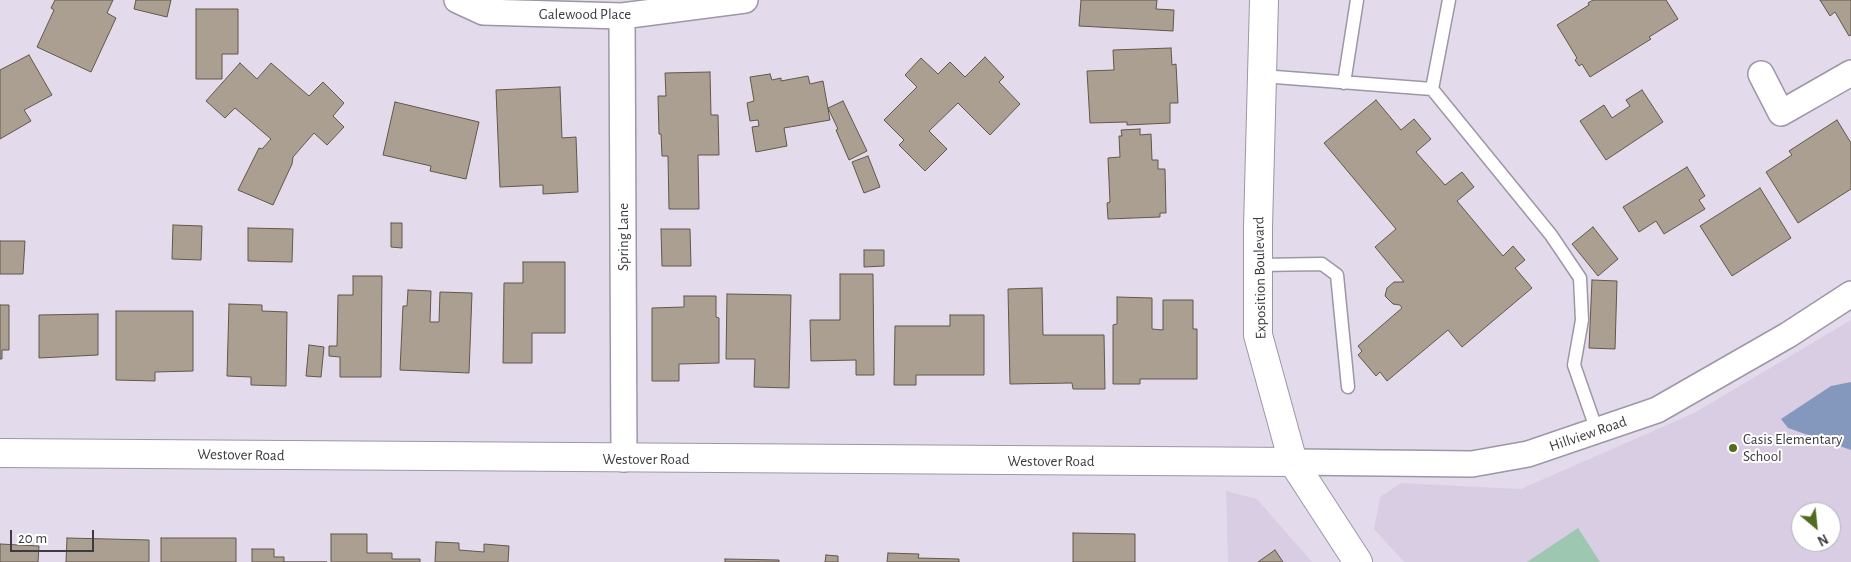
<!DOCTYPE html>
<html>
<head>
<meta charset="utf-8">
<style>
  body { margin:0 }
  #map { position:relative; width:1851px; height:562px; overflow:hidden; background:#e3dbeb; font-family:"Alegreya Sans",sans-serif }
  canvas { display:block }
  .north { position:absolute; left:1791px; top:502px; width:50px; height:50px; box-sizing:border-box; background:#fff; border:1px solid #b1b0b3; border-radius:50%; rotate:152deg; font-size:14px; font-weight:700; line-height:20px; text-align:center; color:#3d3a41 }
  .north::after { content:''; display:block; margin:auto; width:18px; height:22px; background:#516c1e; clip-path:polygon(50% 0,100% 100%,50% 72%,0 100%) }
  .scale { position:absolute; left:10px; top:530px; width:84px; height:22px; box-sizing:border-box; border:2px solid #3d3a41; border-top:0; padding-left:6px; font-size:15px; line-height:18px; white-space:nowrap; color:#3d3a41; -webkit-text-stroke:4px #fff; paint-order:stroke }
</style>
</head>
<body>
<div id="map">
<canvas width="1851" height="562"></canvas>
<div class="north">N</div>
<div class="scale">20 m</div>
</div>
<script>
const g = document.querySelector('canvas').getContext('2d');
g.lineJoin = 'round';
function paint(path, color) {
  g.fillStyle = color;
  g.fill(path, 'evenodd');
}
function toPath(rows) {
  const path = new Path2D();
  for (const r of rows) {
    path.moveTo(r[0], r[1]);
    for (let i = 2; i < r.length; i += 2) path.lineTo(r[i], r[i + 1]);
  }
  return path;
}
function stroke(path, color, width, dash) {
  g.strokeStyle = color;
  g.lineWidth = width;
  g.lineCap = dash ? 'butt' : 'round';
  g.setLineDash(dash || []);
  g.stroke(path);
}
function drawText(font, color, halo, rows, align = 'center') {
  g.font = font + ' "Alegreya Sans",sans-serif';
  g.lineWidth = 4;
  g.setLineDash([]);
  g.textBaseline = 'middle';
  g.strokeStyle = halo;
  g.fillStyle = color;
  for (const [text, x, y, turn = 0] of rows) {
    g.save();
    g.translate(x, y);
    g.rotate((+turn || 0) * Math.PI / 180);
    g.textAlign = isNaN(turn) ? turn : align;
    if (halo) g.strokeText(text, 0, 0);
    g.fillText(text, 0, 0);
    g.restore();
  }
}
paint(toPath([
  [1851,320,1851,562,1404,562,1374,529,1380,497,1401,483,1521,489,1694,413],
  [1801,512,1831,512,1831,542,1801,542],
  [1226,491,1257,499,1312,562,1228,562]
]), '#d9cde4');
paint(toPath([
  [1578,528,1600,562,1527,562]
]), '#9dc7b1');
paint(toPath([
  [1851,382,1851,450,1788,428,1781,419,1831,386]
]), '#8498be');
const building = toPath([
  [55,0,113,0,107,13,116,18,91,72,37,47,54,10,51,8,55,0],
  [136,0,171,0,167,17,134,9,136,0],
  [1081,0,1157,0,1156,9,1174,10,1173,31,1079,26,1081,0],
  [1593,0,1666,0,1678,19,1649,37,1651,39,1590,77,1582,64,1579,66,1575,60,1577,58,1557,25,1589,5,1588,3,1593,0],
  [1820,0,1851,0,1851,35,1849,36,1835,12,1830,16,1820,0],
  [196,9,238,9,238,54,222,54,222,79,196,79,196,9],
  [1171,48,1172,65,1176,64,1178,103,1170,103,1170,123,1127,125,1127,122,1090,123,1087,71,1114,70,1113,50,1171,48],
  [29,55,52,95,24,110,31,121,0,139,0,70,29,55],
  [985,57,1004,77,999,82,1020,104,990,135,958,103,929,131,947,149,925,171,899,145,904,140,884,120,917,87,905,75,921,58,938,74,950,62,965,77,985,57],
  [240,63,257,79,271,63,309,96,323,82,344,103,333,116,344,127,327,145,314,133,293,157,292,164,273,205,238,190,259,148,262,149,271,139,235,108,225,118,206,101,240,63],
  [710,72,711,115,718,115,719,155,698,155,699,209,669,209,668,156,662,156,661,134,659,134,658,96,666,96,665,73,710,72],
  [770,74,772,80,781,78,781,81,808,76,810,84,823,81,830,120,784,128,787,146,756,152,752,127,759,126,758,120,750,121,747,103,754,101,750,77,770,74],
  [560,87,562,138,576,137,578,192,543,194,543,185,500,187,496,90,560,87],
  [1642,90,1663,122,1606,160,1580,121,1604,105,1612,118,1630,106,1626,100,1642,90],
  [1376,100,1401,130,1414,119,1431,139,1416,152,1445,185,1462,172,1474,187,1457,201,1503,256,1513,246,1525,260,1515,268,1532,288,1462,347,1448,330,1387,381,1380,372,1376,376,1358,355,1362,351,1358,346,1402,308,1400,305,1393,304,1385,296,1387,288,1394,282,1404,282,1375,247,1396,229,1324,143,1376,100],
  [843,101,867,151,849,160,836,130,838,129,828,108,843,101],
  [395,102,479,122,466,179,430,171,431,166,383,155,395,102],
  [1837,120,1851,143,1851,189,1798,223,1766,172,1792,155,1789,151,1837,120],
  [1140,129,1140,135,1151,134,1152,160,1158,160,1158,169,1165,169,1166,213,1160,213,1160,217,1108,219,1107,203,1110,202,1108,158,1120,157,1119,136,1122,136,1121,130,1140,129],
  [868,156,880,187,864,193,852,162,868,156],
  [1687,167,1705,196,1699,200,1705,209,1664,234,1656,221,1639,232,1623,207,1687,167],
  [1760,188,1791,238,1732,276,1700,226,1760,188],
  [391,223,402,223,402,248,391,247,391,223],
  [173,225,202,226,201,260,172,259,173,225],
  [1593,227,1618,259,1598,276,1572,244,1593,227],
  [248,228,293,229,292,262,248,261,248,228],
  [661,229,690,229,691,266,662,266,661,229],
  [0,241,25,241,23,274,0,274,0,241],
  [864,250,884,250,884,266,864,267,864,250],
  [523,262,565,262,565,333,532,333,532,363,503,363,504,283,523,283,523,262],
  [840,274,873,274,874,375,856,375,856,360,811,361,810,320,840,320,840,274],
  [353,276,382,276,381,377,340,377,340,357,329,356,329,346,337,346,338,295,353,295,353,276],
  [1592,280,1617,281,1615,349,1589,348,1592,280],
  [1042,288,1043,335,1104,335,1105,389,1073,389,1072,383,1010,384,1008,289,1042,288],
  [408,290,431,291,430,322,439,322,440,292,472,293,469,373,400,370,403,306,407,306,408,290],
  [727,294,791,295,789,388,754,387,755,359,726,359,727,294],
  [684,296,716,296,716,317,719,318,719,363,679,364,679,381,652,381,652,308,684,307,684,296],
  [1117,297,1152,298,1152,329,1163,330,1163,300,1193,300,1193,329,1197,329,1197,379,1140,379,1140,384,1113,384,1113,325,1117,324,1117,297],
  [229,304,262,305,262,311,287,312,286,386,251,385,251,377,227,376,229,304],
  [0,305,9,305,9,350,2,350,2,359,0,359,0,305],
  [116,311,193,311,193,371,155,372,155,381,116,380,116,311],
  [98,314,98,355,39,358,39,315,98,314],
  [950,315,984,315,984,375,916,375,916,385,894,385,895,326,950,326,950,315],
  [309,345,324,347,321,377,306,376,309,345],
  [1073,533,1135,534,1135,562,1073,562,1073,533],
  [331,534,367,534,367,553,392,553,392,559,420,559,420,562,331,562,331,534],
  [67,538,149,540,149,562,66,562,67,538],
  [161,538,236,538,236,562,161,562,161,538],
  [436,542,459,543,459,550,484,552,484,544,509,546,508,562,435,562,436,542],
  [0,544,39,546,38,562,0,562,0,544],
  [252,549,274,549,274,557,284,557,284,562,327,562,252,562,252,549],
  [1275,550,1283,562,1258,562,1275,550],
  [888,553,919,554,918,558,959,559,959,562,887,562,888,553],
  [826,555,838,556,838,562,825,562,826,555],
  [725,559,779,560,779,562,725,562,725,559]
]);
paint(building, '#ab9f92');
stroke(building, '#61574a', 1);
const service = toPath([
  [1449,0,1432,89,1551,235,1580,278,1582,320,1574,365,1597,431],
  [1262,76,1432,89],
  [1344,83,1357,0],
  [1258,265,1322,264,1337,275,1348,387]
]);
const minor = toPath([
  [457,0,483,12,622,16,745,0],
  [622,16,624,459],
  [1761,74,1781,113,1851,73],
  [1293,462,1472,464,1528,454,1657,410,1788,335,1851,294]
]);
const tertiary = toPath([
  [1264,0,1258,227,1258,335,1293,462,1358,562],
  [0,453,1293,462]
]);
stroke(service, '#9d96a5', 15);
stroke(minor, '#9d96a5', 28);
stroke(tertiary, '#9d96a5', 30);
stroke(service, '#fff', 12);
stroke(minor, '#fff', 25);
stroke(tertiary, '#fff', 28);
for (const [x, y, r, color] of [
  [1733,448,5,"#516c1e"]
]) {
  const dot = new Path2D();
  dot.arc(x, y, r, 0, 2 * Math.PI);
  g.fillStyle = color;
  g.fill(dot);
  stroke(dot, '#fff', 2);
}
drawText('15px', '#3d3a41', '#fff', [
  ["Galewood Place",585,14],
  ["Spring Lane",623,237,-90],
  ["Exposition Boulevard",1260,278,-91],
  ["Hillview Road",1588,434,-19],
  ["Westover Road",241,455,1],
  ["Westover Road",646,459],
  ["Westover Road",1051,461]
]);
drawText('15px', '#3d3a41', '#fff', [
  ["Casis Elementary",1743,439],
  ["School",1743,456]
], 'left');
</script>
</body>
</html>
